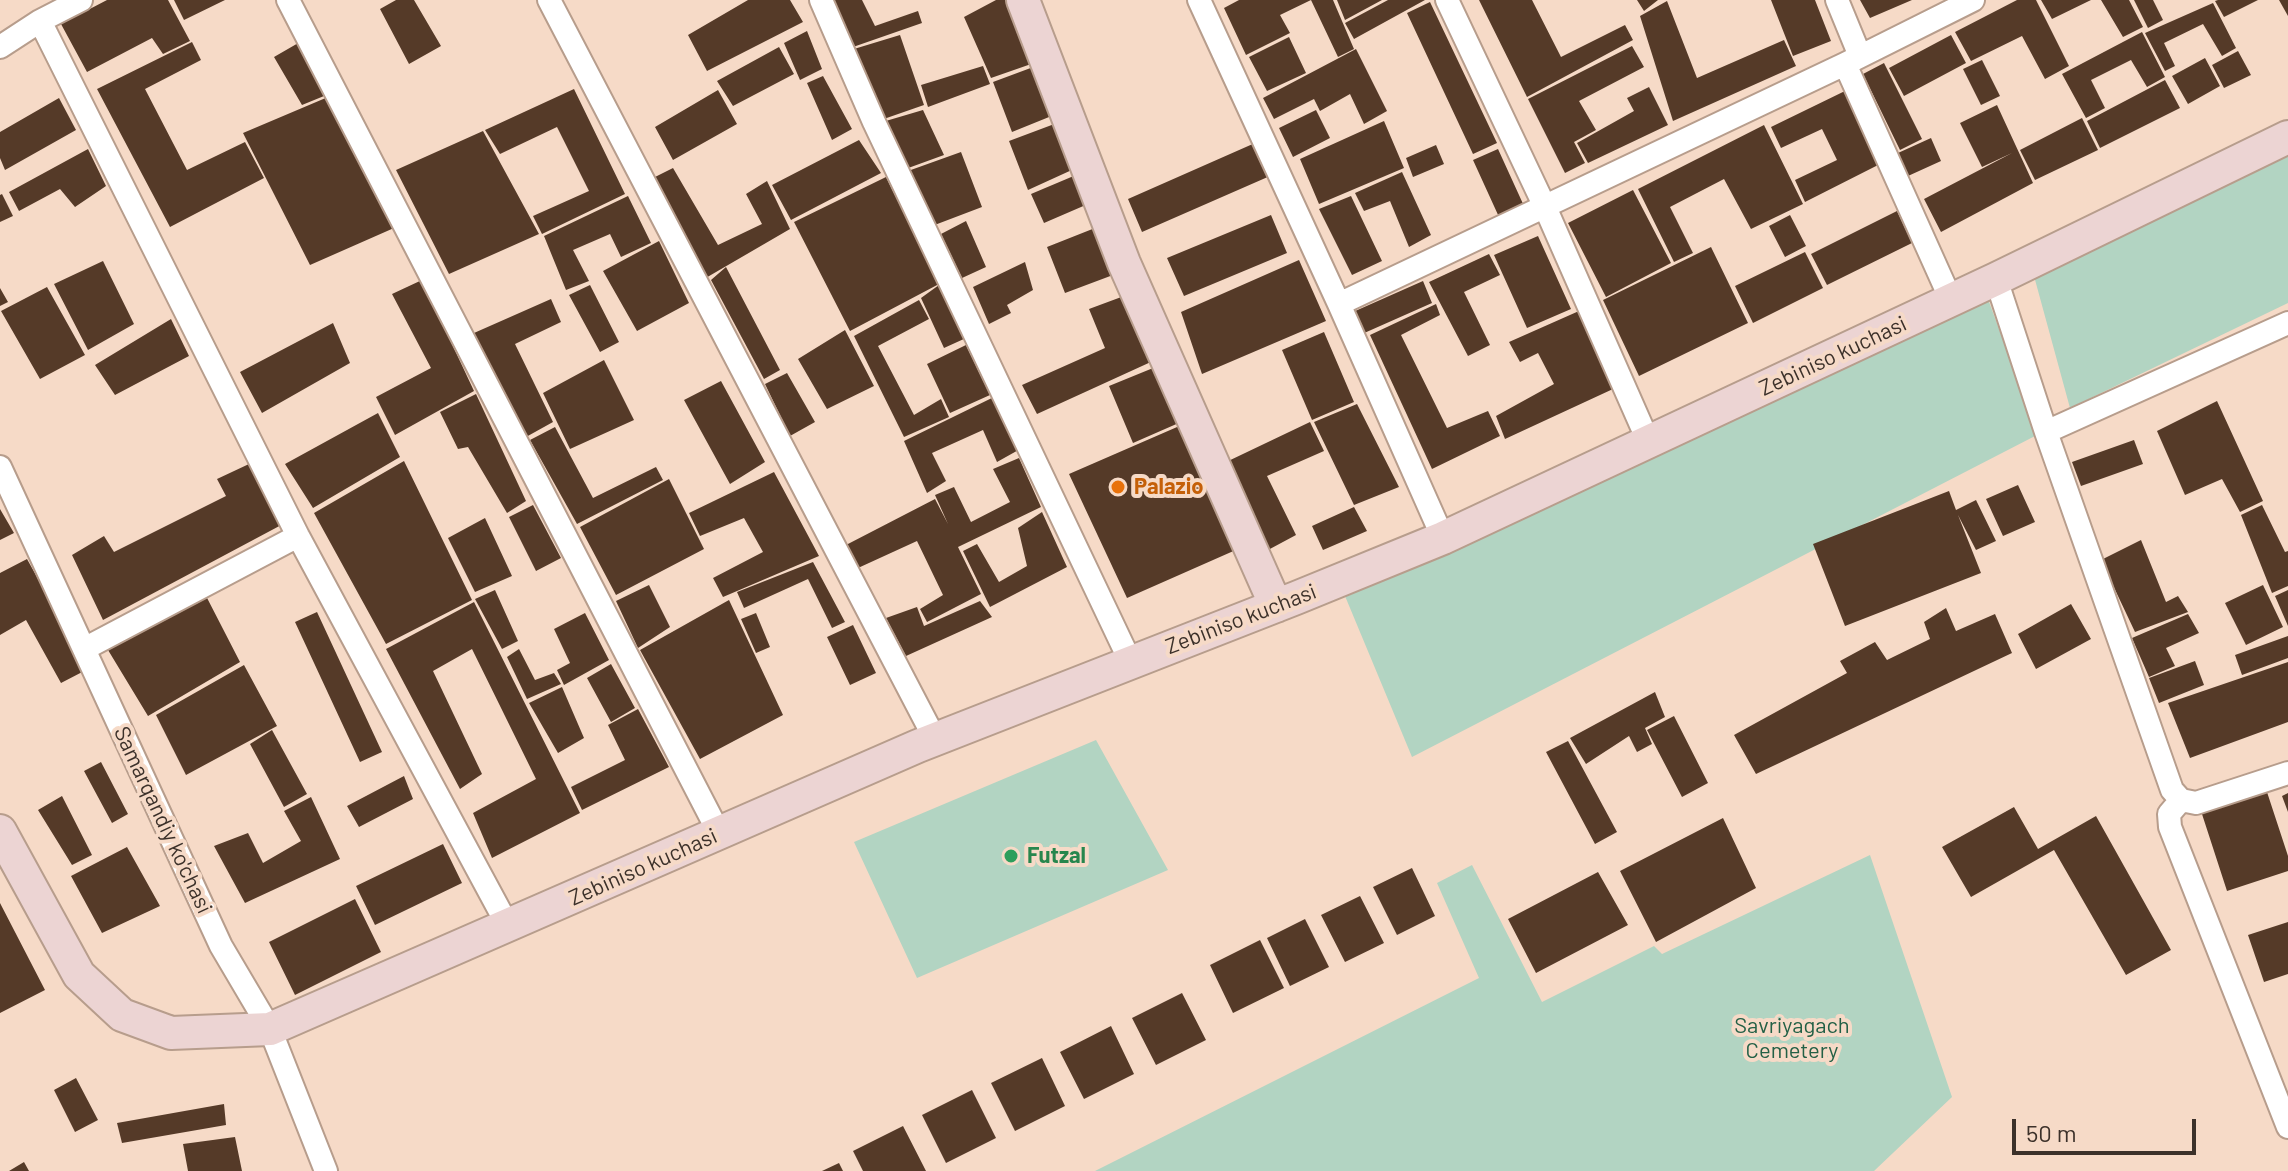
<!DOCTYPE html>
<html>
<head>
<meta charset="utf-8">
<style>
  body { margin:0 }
  #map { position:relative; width:2288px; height:1171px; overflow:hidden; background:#f6dac7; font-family:Barlow,sans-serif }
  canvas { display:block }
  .scale { position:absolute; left:2012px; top:1119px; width:184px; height:36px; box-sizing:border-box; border:4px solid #3c312a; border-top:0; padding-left:10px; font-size:24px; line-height:28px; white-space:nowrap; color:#3c312a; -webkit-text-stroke:6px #f6dac7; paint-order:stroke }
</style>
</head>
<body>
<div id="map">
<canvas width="2288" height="1171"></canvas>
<div class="scale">50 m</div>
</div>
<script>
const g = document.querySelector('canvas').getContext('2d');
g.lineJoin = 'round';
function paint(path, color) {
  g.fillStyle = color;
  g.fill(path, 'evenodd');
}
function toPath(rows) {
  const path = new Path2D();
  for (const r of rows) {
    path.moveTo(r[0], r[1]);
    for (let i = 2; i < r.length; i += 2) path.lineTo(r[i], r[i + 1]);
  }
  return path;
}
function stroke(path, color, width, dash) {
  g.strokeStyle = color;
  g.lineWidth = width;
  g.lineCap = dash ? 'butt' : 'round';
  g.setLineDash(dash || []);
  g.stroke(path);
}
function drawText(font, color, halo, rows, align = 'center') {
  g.font = font + ' Barlow,sans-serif';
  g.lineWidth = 8;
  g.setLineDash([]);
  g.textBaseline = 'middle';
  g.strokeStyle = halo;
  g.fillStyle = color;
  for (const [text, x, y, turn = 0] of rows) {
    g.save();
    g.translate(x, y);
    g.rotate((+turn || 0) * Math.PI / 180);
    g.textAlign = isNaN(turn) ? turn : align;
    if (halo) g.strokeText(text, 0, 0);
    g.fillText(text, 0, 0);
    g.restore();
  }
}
paint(toPath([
  [2288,153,2288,303,2070,408,2034,276],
  [1988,299,2033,422,2035,436,1412,757,1345,596],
  [1096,740,1168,870,917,978,854,842],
  [1870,855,1952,1097,1874,1171,1095,1171,1479,978,1437,883,1472,865,1542,1002,1654,946,1662,954]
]), '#b2d4c2');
paint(toPath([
  [107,0,168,0,190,41,163,54,152,38,87,72,61,24],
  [174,0,225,0,184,20],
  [396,0,414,0,441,46,409,64,380,9],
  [748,0,790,0,803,22,707,71,688,35],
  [834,0,862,0,875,26,918,11,922,23,853,47],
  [996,0,1005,0,1034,63,991,78,964,17],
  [1239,0,1311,0,1280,15,1290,33,1246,55,1224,8],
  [1311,0,1333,0,1354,49,1338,57],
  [1337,0,1382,0,1345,20],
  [1388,0,1425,0,1354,39,1345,23],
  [1479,0,1532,0,1561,57,1625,25,1633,40,1527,97],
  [1637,0,1658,0,1644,11],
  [1771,0,1815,0,1831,41,1793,56],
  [1860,0,1912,0,1870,18],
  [2017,0,2036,0,2069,66,2045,79,2022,36,1971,61,1955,32],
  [2041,0,2091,0,2052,19],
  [2101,0,2129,0,2143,27,2123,37],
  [2134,0,2153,0,2163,20,2148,28],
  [2218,0,2258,0,2224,17,2215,1],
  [2279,0,2288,0,2288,16],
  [1667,1,1697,78,1784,40,1796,66,1673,121,1640,16],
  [1430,2,1497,143,1473,154,1407,13],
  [2213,3,2236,48,2222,56,2203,24,2164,43,2175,66,2165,71,2145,33],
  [807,31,822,69,800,80,784,43],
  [2142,32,2165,77,2147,87,2131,60,2091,80,2105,108,2086,118,2062,74],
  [900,35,924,105,878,121,854,49],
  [1951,35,1966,63,1904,96,1889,68],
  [1289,37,1306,73,1267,91,1249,57],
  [192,42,201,60,145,89,187,170,245,142,264,178,170,227,97,89],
  [300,42,324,96,302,105,274,57],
  [1632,46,1644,67,1579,101,1596,130,1574,142,1585,163,1565,173,1528,99],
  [779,47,794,74,733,106,717,81],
  [1356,49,1387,111,1364,124,1350,94,1320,111,1314,99,1274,119,1263,98],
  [2238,51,2251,75,2224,88,2212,65],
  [2205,58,2220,86,2188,104,2172,76],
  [1982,60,2000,96,1981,105,1963,69],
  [1884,63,1922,139,1900,150,1863,74],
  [983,66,990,84,928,107,921,85],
  [1036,66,1054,115,1012,132,993,82],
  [823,76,852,129,832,140,807,83],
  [2165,80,2180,108,2100,148,2087,121],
  [1649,87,1668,125,1588,163,1577,143,1634,111,1627,98],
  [574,89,625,194,542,234,533,216,589,191,557,127,500,154,485,130],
  [718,90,737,124,673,160,655,127],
  [1847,90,1882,163,1805,202,1795,180,1837,160,1822,129,1781,148,1771,127],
  [328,97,394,228,310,265,243,133],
  [59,98,76,130,5,170,0,158,0,132],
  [1997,105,2033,183,1941,232,1924,199,2012,153,1982,167,1960,123],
  [923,110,944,155,900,171,879,123],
  [1316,110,1330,138,1293,157,1279,128],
  [2082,118,2098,150,2035,180,2020,150],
  [1384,121,1404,168,1319,204,1300,159],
  [1057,123,1074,169,1028,190,1009,141],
  [1764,125,1803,204,1751,229,1724,179,1670,207,1693,253,1674,262,1638,189],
  [483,131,539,234,449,274,396,170],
  [1931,138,1941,161,1908,176,1898,153],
  [859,140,881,173,791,220,772,185],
  [1255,143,1270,176,1142,232,1128,199],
  [1436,145,1444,164,1413,177,1406,158],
  [88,149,106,186,75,207,60,189,19,211,9,192],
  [1498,149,1524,206,1499,217,1473,160],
  [961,152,982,207,932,226,908,171],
  [673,168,718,245,762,224,746,194,767,181,790,229,704,279,647,181],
  [1402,172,1431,235,1409,247,1390,201,1364,211,1355,193],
  [1076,175,1088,204,1044,223,1031,194],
  [886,177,939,284,850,331,794,222],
  [1633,190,1671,263,1606,297,1568,223],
  [2,194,13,216,0,222,0,195],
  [628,196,651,243,621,257,610,234,573,250,589,281,566,290,544,236],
  [1351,196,1382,261,1352,275,1319,209],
  [1897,211,1912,243,1827,285,1811,254],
  [1271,215,1287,253,1184,296,1167,258],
  [1790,215,1806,246,1785,257,1769,226],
  [966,221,986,267,962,278,941,234],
  [1095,228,1113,275,1065,293,1047,247],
  [1538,236,1571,309,1527,328,1494,255],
  [659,241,689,303,637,331,603,271],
  [1711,247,1748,323,1639,376,1603,300],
  [1805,252,1823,288,1753,323,1735,286],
  [1489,254,1500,275,1464,292,1490,345,1468,356,1429,282],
  [1299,260,1326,321,1202,374,1181,312],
  [103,261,134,324,88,350,54,284],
  [1025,262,1033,290,1007,305,1011,313,989,324,973,287],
  [726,267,780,370,764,379,711,280],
  [422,280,474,391,395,435,376,397,431,368,392,294],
  [1423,281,1432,303,1362,334,1353,312],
  [590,285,619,342,600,352,569,295],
  [939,285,966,338,944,348,921,298],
  [47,287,85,355,40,379,1,311],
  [0,288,8,302,0,306],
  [1124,296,1153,361,1037,414,1022,385,1105,348,1089,309],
  [551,299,561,322,515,344,553,422,526,437,474,333],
  [919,300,929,319,878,346,914,415,941,399,949,417,904,437,854,336],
  [1436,304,1440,315,1401,335,1447,428,1488,411,1500,436,1432,469,1370,335],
  [1579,311,1613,389,1505,439,1496,416,1554,384,1538,353,1520,362,1509,342],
  [171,319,189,356,115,395,95,365],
  [333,323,350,363,262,413,240,372],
  [845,330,874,386,827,409,798,359],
  [1324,332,1354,402,1312,420,1282,350],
  [966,345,990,395,950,413,927,364],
  [604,360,634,420,570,449,543,393],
  [1158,366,1181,422,1133,443,1109,386],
  [787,373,815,422,790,436,765,384],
  [721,381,765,462,730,484,684,400],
  [476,394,526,501,507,513,468,447,458,449,440,412],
  [998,395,1022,448,997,462,983,430,932,453,946,481,927,493,904,441],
  [2217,401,2263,501,2240,512,2222,479,2185,495,2157,431],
  [1357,404,1399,487,1354,505,1314,422],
  [378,413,400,457,313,508,285,464],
  [1310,422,1324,451,1267,476,1296,535,1268,550,1222,464],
  [1184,424,1238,549,1127,598,1069,474],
  [555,427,593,498,656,467,663,480,577,524,530,440],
  [2134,440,2143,464,2081,486,2072,462],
  [1019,458,1041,507,958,547,981,594,927,622,920,609,943,595,917,541,858,568,846,545,935,499,948,524,935,495,954,487,971,522,1010,502,993,469],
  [404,461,472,600,386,644,314,513],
  [249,464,285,523,103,620,72,555,104,536,114,552,226,496,217,479],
  [774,472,819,556,723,597,713,578,763,552,744,518,700,536,689,513],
  [669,479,704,549,616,595,580,527],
  [2018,485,2035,522,2003,536,1986,499],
  [1949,491,1956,510,1976,500,1996,541,1976,550,1958,515,1981,573,1845,626,1813,544],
  [533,505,561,558,536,571,509,517],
  [2262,505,2285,552,2288,551,2288,586,2272,593,2241,515],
  [1354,507,1367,531,1323,550,1312,526],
  [0,509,14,533,0,540],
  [1042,512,1067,567,990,607,963,551,977,544,999,582,1027,566,1018,528],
  [485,518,512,576,475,592,448,538],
  [2141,540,2166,602,2178,596,2188,612,2135,632,2101,560],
  [27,559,88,669,61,683,26,620,0,635,0,573],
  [813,562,845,622,832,628,808,579,744,608,737,592],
  [649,585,670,627,638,648,616,601],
  [2263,585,2283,627,2246,645,2225,603],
  [495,590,518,641,502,649,475,599],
  [2288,590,2288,626,2275,596],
  [205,594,240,662,148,716,108,650],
  [729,600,783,715,700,759,640,650],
  [980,601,992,617,906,656,886,618,917,607,924,626],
  [474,602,580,813,492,858,473,813,536,779,472,649,433,671,482,774,460,789,386,649],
  [2071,604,2091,639,2036,669,2018,634],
  [1946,608,1956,631,1995,614,2012,653,1756,774,1734,735,1847,673,1840,661,1875,642,1887,660,1930,639,1924,622],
  [317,612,382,752,360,762,295,622],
  [585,613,609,660,564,685,557,670,570,663,554,629],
  [756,613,770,647,756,653,741,619],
  [2188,614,2199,633,2166,648,2175,666,2149,677,2132,638],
  [853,625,876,673,850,685,827,637],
  [2288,636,2288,658,2242,675,2235,655],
  [519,649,535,680,554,673,561,684,527,699,507,657],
  [2195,661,2204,685,2159,703,2149,678],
  [2288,662,2288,722,2190,758,2168,703],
  [611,664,635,708,611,722,587,678],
  [244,665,277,726,186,775,156,715],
  [562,687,584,738,558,753,529,703],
  [1655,692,1665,717,1645,728,1652,744,1637,752,1629,736,1586,764,1570,738],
  [638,709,669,767,582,810,571,787,625,760,608,725],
  [1674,716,1708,783,1682,797,1647,730],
  [272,730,307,794,284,807,250,744],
  [1568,741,1617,832,1595,844,1546,752],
  [101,762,128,814,112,823,84,771],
  [404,776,413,799,359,827,347,806],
  [2266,789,2288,856,2288,871,2227,891,2201,811],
  [2288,793,2288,812,2282,796],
  [62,796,92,855,72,865,38,810],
  [311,797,340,859,245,903,214,846,248,833,263,863,301,841,284,811],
  [2014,807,2038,849,2096,816,2171,950,2126,975,2054,850,1971,897,1942,847],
  [1723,818,1756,888,1656,942,1620,871],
  [443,844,462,883,375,925,356,886],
  [127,847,160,906,102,933,71,876],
  [1412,868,1435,916,1397,935,1373,887],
  [1598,872,1628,925,1536,973,1508,919],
  [1360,896,1384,943,1345,962,1321,915],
  [355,899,381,952,295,995,269,942],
  [0,903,45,990,0,1013],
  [1305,919,1329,967,1290,986,1267,938],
  [2288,922,2288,974,2264,982,2248,935],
  [1260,940,1284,988,1233,1013,1210,965],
  [1182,993,1206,1040,1156,1065,1132,1018],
  [1111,1026,1134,1074,1084,1099,1060,1052],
  [1042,1058,1065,1106,1015,1131,991,1083],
  [76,1078,98,1120,75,1132,54,1090],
  [972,1090,996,1138,946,1163,922,1115],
  [224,1104,226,1125,122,1143,117,1123],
  [903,1126,926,1171,863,1171,853,1151],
  [235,1137,242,1171,188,1171,183,1144],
  [24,1162,29,1171,9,1171],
  [839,1163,843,1171,822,1171]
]), '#553a28');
const street = toPath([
  [288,0,719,833],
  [549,0,935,739],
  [821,0,874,122,1131,663],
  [1199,0,1339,304,1443,538],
  [1447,0,1545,207,1649,443],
  [1837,0,1860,56],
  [40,21,298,536,508,926],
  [0,47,40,21,81,0],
  [1845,64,1951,300],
  [1996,279,2046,432,2172,790,2181,800,2196,803,2288,773],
  [1339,304,1845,64,1973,0],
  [2046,432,2288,323],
  [0,467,221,946,270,1029,326,1171],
  [84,649,298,536],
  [2181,800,2169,814,2170,827,2288,1127]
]);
const secondary = toPath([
  [1023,0,1124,263,1276,606],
  [0,831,79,975,122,1015,171,1033,270,1029,918,746,1296,598,1443,538,1996,279,2288,137]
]);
stroke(street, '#b79d8c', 26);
stroke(secondary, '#b79d8c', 36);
stroke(street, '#fff', 22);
stroke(secondary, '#ecd4d3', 32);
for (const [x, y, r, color] of [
  [1118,487,8,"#e8710a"],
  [1011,856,8,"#2e9e5b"]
]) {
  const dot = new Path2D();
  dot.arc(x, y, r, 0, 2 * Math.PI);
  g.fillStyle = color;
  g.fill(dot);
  stroke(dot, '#f6dac7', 3);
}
drawText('22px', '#3c312a', '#f6dac7', [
  ["Zebiniso kuchasi",1833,356,-25],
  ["Zebiniso kuchasi",1241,619,-21],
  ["Samarqandiy ko'chasi",163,820,65],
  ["Zebiniso kuchasi",643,867,-24]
]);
drawText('bold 22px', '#c56008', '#f6dac7', [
  ["Palazio",1134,487]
], 'left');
drawText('bold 22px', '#27864d', '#f6dac7', [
  ["Futzal",1027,856]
], 'left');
drawText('22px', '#236046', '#f6dac7', [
  ["Savriyagach",1792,1026],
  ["Cemetery",1792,1051]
]);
</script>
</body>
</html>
